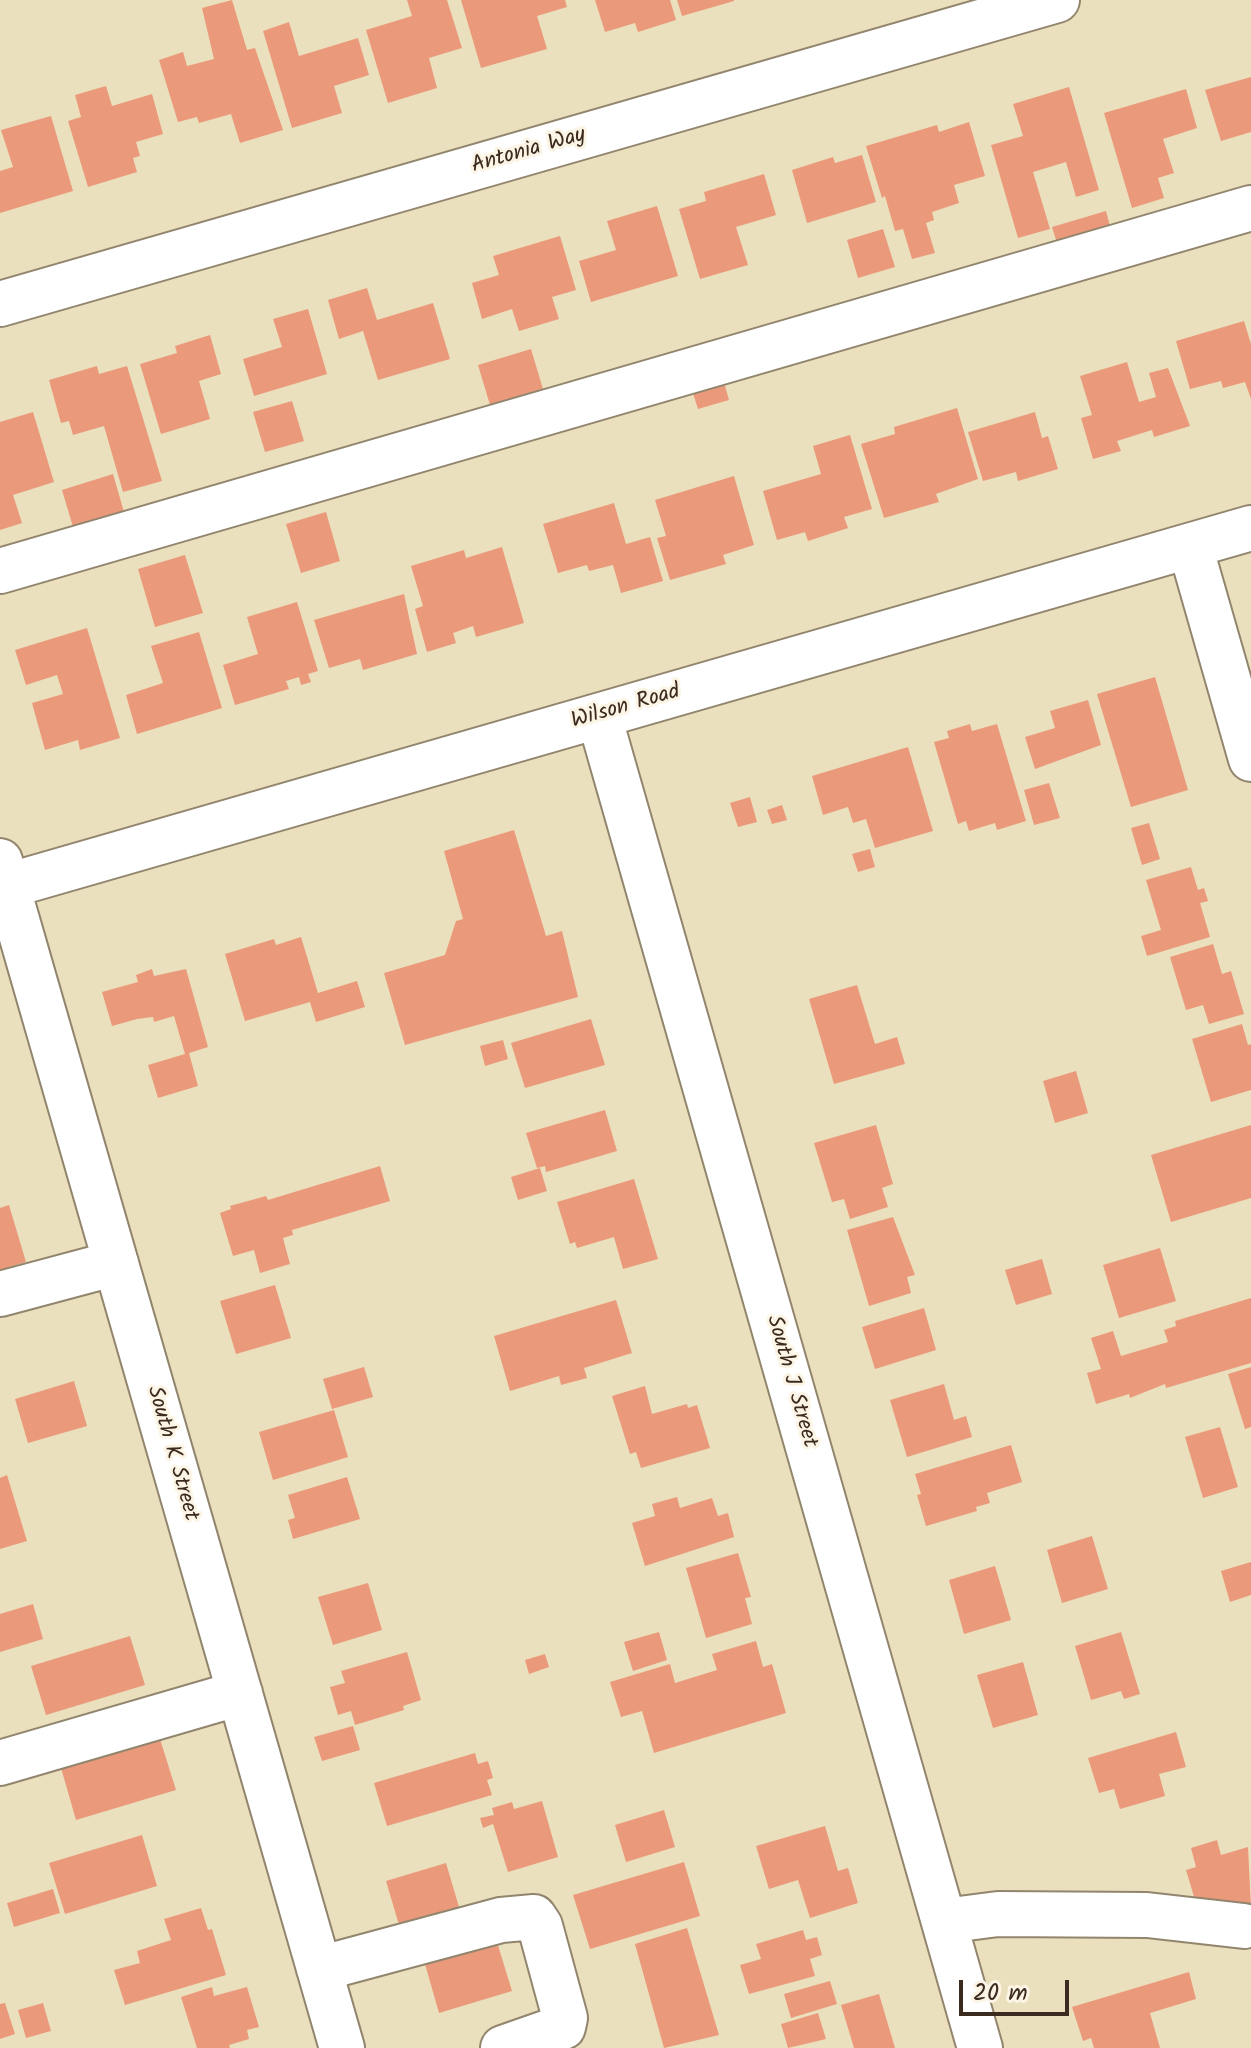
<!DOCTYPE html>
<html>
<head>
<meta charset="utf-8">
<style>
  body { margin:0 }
  #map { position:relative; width:1251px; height:2048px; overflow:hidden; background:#eae0bd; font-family:Kalam,sans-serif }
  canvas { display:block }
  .scale { position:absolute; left:959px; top:1980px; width:110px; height:36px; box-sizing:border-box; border:4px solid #3b2a1e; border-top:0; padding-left:10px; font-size:24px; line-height:28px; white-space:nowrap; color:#3b2a1e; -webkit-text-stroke:6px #fcf5e5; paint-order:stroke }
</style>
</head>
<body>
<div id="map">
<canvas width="1251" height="2048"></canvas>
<div class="scale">20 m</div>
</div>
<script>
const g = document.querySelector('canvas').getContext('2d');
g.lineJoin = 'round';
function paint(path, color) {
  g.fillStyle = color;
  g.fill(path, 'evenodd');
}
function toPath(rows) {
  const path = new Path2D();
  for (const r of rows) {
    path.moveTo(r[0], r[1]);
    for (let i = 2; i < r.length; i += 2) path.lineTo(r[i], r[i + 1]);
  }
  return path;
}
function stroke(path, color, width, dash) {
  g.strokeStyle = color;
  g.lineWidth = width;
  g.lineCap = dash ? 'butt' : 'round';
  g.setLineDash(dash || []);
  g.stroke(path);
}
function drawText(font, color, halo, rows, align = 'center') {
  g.font = font + ' Kalam,sans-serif';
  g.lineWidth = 6;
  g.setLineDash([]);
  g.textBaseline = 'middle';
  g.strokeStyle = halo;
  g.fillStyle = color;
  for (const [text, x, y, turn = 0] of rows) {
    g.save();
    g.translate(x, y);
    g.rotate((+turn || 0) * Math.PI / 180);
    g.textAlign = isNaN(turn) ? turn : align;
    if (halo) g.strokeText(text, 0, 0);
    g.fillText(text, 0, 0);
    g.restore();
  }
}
paint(toPath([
  [232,0,247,50,255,48,283,130,240,143,231,114,199,123,197,117,178,122,159,60,183,52,187,66,214,59,202,8],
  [407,0,447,0,462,48,429,58,437,88,388,103,366,30,412,16],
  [461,0,565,0,567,7,537,16,547,49,481,68],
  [595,0,670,0,676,20,638,32,635,23,605,32],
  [677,0,734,0,734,1,682,16],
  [289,22,299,56,358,38,369,75,334,86,342,113,292,128,263,31],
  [1251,77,1251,132,1221,141,1205,90],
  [106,86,112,106,152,94,163,134,136,142,140,156,133,158,137,172,88,187,68,121,81,117,75,95],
  [1069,87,1099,190,1076,197,1066,162,1033,172,1050,229,1018,238,991,145,1023,136,1013,104],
  [1186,89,1197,128,1163,139,1174,173,1158,178,1164,198,1132,208,1104,113],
  [51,116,73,191,0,213,0,171,13,167,1,130],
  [969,122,985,176,954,185,959,203,932,212,934,220,926,223,935,253,912,259,903,229,895,231,885,196,882,198,866,146,937,125,939,132],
  [862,155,876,202,807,223,792,170,833,157,835,163],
  [764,174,776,215,736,227,748,265,700,279,679,209,706,201,704,192],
  [657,206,678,276,591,302,579,261,616,250,607,221],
  [1106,211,1111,230,1058,246,1052,227],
  [883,229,895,267,858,278,847,240],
  [560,236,576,290,552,297,559,319,519,331,512,309,482,319,472,283,499,275,493,256],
  [367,288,377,320,433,303,450,359,378,380,363,331,339,339,328,300],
  [308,309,327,374,254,396,243,359,282,347,273,319],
  [1244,321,1251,344,1251,399,1245,382,1223,388,1221,381,1190,389,1176,341],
  [210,335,221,374,199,381,210,419,161,434,140,364,177,353,175,346],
  [531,349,543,389,490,405,478,365],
  [1127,362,1139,402,1156,397,1149,373,1168,368,1190,426,1154,437,1152,430,1117,441,1121,451,1093,459,1081,418,1092,415,1080,376],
  [97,366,99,374,127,366,162,481,123,492,104,426,73,435,69,421,61,423,49,380],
  [722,375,729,400,698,409,690,384],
  [292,401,304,441,265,452,253,412],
  [957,408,978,479,936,494,939,502,884,518,861,444,895,434,894,427],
  [33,412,54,482,13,495,22,523,0,530,0,422],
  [1035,412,1042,438,1048,436,1058,469,1018,481,1016,472,983,481,968,432],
  [850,435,872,509,844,517,848,528,808,541,805,532,777,540,763,491,821,474,813,446],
  [113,474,124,512,73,527,62,490],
  [734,476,754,545,723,555,726,564,670,580,657,538,666,536,655,500],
  [614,503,626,544,650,537,663,581,621,593,613,565,589,571,587,565,558,573,543,524],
  [326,512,340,561,301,573,286,524],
  [502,547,524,623,476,637,473,626,453,633,456,643,427,652,415,609,423,606,411,566,464,550,466,558],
  [185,555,203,613,155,627,138,569],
  [404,594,417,654,363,670,360,659,329,668,314,620],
  [297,602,318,671,308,674,311,682,301,685,299,677,286,681,289,689,235,705,223,665,258,654,247,617],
  [87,628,120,738,80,750,78,740,45,750,32,703,63,694,57,675,26,685,15,650],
  [199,632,222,708,137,734,126,695,163,683,151,646],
  [1155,677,1188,790,1131,807,1097,694],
  [1088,700,1101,745,1035,769,1025,737,1055,728,1050,711],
  [970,724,972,731,997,724,1026,821,997,830,995,823,969,831,966,821,958,824,934,742,949,738,947,731],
  [908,747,933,831,875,848,866,819,853,823,848,807,823,815,812,776],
  [1049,783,1060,818,1034,825,1024,790],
  [750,797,757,822,738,827,730,803],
  [782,805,787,820,772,824,767,810],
  [1149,823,1160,859,1142,865,1131,828],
  [514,830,546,936,562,931,578,997,405,1045,384,973,445,955,456,921,463,919,444,851],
  [870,849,875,867,858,872,852,854],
  [1191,867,1198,890,1204,888,1208,901,1200,903,1210,937,1147,956,1141,936,1161,930,1146,880],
  [301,937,318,993,357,981,365,1007,316,1022,310,1002,245,1021,225,954,274,939,276,945],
  [1213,944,1222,974,1231,971,1244,1014,1209,1024,1203,1005,1186,1010,1170,957],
  [152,969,154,976,186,969,208,1047,189,1053,198,1086,158,1098,148,1065,185,1054,174,1016,154,1022,153,1017,137,1019,112,1026,102,992,138,982,136,975],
  [857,985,875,1044,897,1037,905,1064,834,1084,809,999],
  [591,1019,605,1065,525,1088,511,1043],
  [1242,1024,1248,1045,1251,1044,1251,1090,1211,1102,1192,1039],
  [503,1040,508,1059,485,1066,480,1046],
  [1076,1071,1088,1113,1055,1123,1043,1081],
  [605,1110,617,1151,546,1172,545,1166,537,1168,526,1133],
  [876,1125,893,1184,882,1188,888,1207,850,1219,844,1199,832,1202,814,1143],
  [1251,1125,1251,1198,1171,1222,1151,1155],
  [380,1166,390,1201,292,1230,293,1235,283,1238,290,1264,260,1273,254,1250,233,1256,220,1213,231,1209,230,1206,266,1196,268,1200],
  [540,1168,547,1191,518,1200,511,1177],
  [634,1179,658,1259,623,1269,614,1237,577,1248,575,1242,570,1244,557,1202],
  [9,1205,26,1262,0,1270,0,1208],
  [893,1217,915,1275,907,1277,911,1293,869,1306,847,1230],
  [1160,1248,1176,1301,1119,1318,1103,1265],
  [1042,1259,1052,1294,1016,1305,1005,1270],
  [275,1285,291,1338,236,1354,220,1301],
  [1251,1298,1251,1363,1166,1388,1165,1384,1130,1398,1129,1394,1096,1404,1087,1373,1101,1369,1091,1338,1113,1331,1121,1356,1168,1342,1164,1330,1176,1326,1175,1321],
  [616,1300,632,1353,584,1368,587,1378,561,1385,559,1376,510,1391,494,1336],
  [924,1308,936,1350,875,1369,862,1327],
  [364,1367,373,1397,332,1409,323,1379],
  [1251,1367,1251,1427,1245,1429,1228,1374],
  [74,1381,87,1426,28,1443,15,1399],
  [944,1384,954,1420,966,1416,972,1437,907,1457,890,1400],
  [645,1386,652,1414,687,1404,688,1408,697,1405,710,1448,641,1468,636,1452,630,1454,612,1396],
  [334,1410,348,1457,273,1480,259,1432],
  [1220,1427,1238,1487,1203,1498,1185,1437],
  [1011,1445,1022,1482,987,1493,990,1503,976,1507,977,1511,926,1526,917,1495,921,1494,915,1474],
  [7,1475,27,1541,0,1549,0,1478],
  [347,1477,360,1519,293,1539,288,1520,295,1518,288,1495],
  [677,1497,680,1508,712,1498,718,1516,728,1513,734,1537,645,1566,632,1523,655,1516,652,1504],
  [1092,1536,1108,1589,1062,1603,1047,1550],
  [738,1553,751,1597,745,1598,752,1624,706,1638,686,1568],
  [1251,1562,1251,1595,1230,1602,1221,1571],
  [995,1566,1011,1620,964,1634,949,1580],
  [368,1583,382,1630,333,1645,318,1597],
  [33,1604,43,1639,0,1652,0,1614],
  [659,1632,667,1660,633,1671,624,1642],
  [1121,1632,1140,1694,1124,1699,1121,1691,1091,1700,1075,1646],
  [130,1636,145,1685,46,1715,31,1666],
  [756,1641,763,1667,772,1664,786,1713,654,1753,642,1711,621,1717,610,1682,670,1664,675,1683,717,1670,712,1654],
  [407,1652,421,1700,403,1706,404,1710,355,1725,351,1711,338,1715,330,1687,345,1683,341,1671],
  [545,1654,549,1667,529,1674,525,1660],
  [1023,1662,1038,1715,993,1728,977,1675],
  [353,1726,360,1750,322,1761,314,1737],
  [1176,1732,1186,1767,1159,1774,1165,1796,1120,1809,1114,1789,1099,1793,1088,1758],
  [160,1739,176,1790,76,1820,61,1768],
  [475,1753,478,1764,488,1761,493,1778,487,1780,492,1795,387,1826,374,1783],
  [542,1801,558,1857,508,1872,493,1824,483,1828,480,1818,494,1815,492,1808,512,1802,514,1809],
  [664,1810,675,1847,626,1862,615,1825],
  [825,1826,838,1871,848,1868,858,1903,810,1918,798,1880,769,1889,756,1846],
  [142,1835,157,1886,65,1914,49,1863],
  [1217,1840,1221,1855,1248,1847,1251,1907,1198,1910,1186,1870,1196,1867,1191,1848],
  [684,1862,700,1916,590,1949,573,1895],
  [446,1863,459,1907,399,1925,386,1881],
  [53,1889,60,1913,14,1927,7,1903],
  [201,1908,208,1930,212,1929,226,1975,125,2005,114,1970,140,1963,137,1951,171,1940,164,1919],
  [687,1928,719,2035,664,2048,635,1944],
  [803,1930,806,1940,817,1937,822,1955,810,1959,815,1976,749,1994,740,1965,761,1959,756,1944],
  [497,1942,512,1991,439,2013,425,1964],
  [1189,1972,1196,1999,1150,2013,1160,2048,1094,2048,1091,2038,1083,2041,1072,2007],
  [830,1981,837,2004,791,2018,784,1994],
  [212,1987,214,1996,247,1987,259,2027,247,2030,249,2039,229,2045,230,2048,197,2048,181,1997],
  [879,1994,895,2048,854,2048,841,2005],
  [5,2003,15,2034,0,2039,0,2004],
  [43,2003,51,2031,26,2038,18,2010],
  [818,2013,826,2039,788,2048,781,2024]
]), '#eb997b');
const minor = toPath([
  [0,304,1057,0],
  [1190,546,1251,759],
  [0,571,1251,208],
  [599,716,980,2048],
  [0,861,342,2048],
  [0,888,1251,528],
  [0,1294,116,1263],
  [0,1763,240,1693],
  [944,1921,998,1914,1147,1915,1244,1926],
  [319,1969,501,1920,534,1917,540,1926,565,2018,563,2027,503,2048]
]);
stroke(minor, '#92856e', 48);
stroke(minor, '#fff', 44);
drawText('22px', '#3b2a1e', '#fcf5e5', [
  ["Antonia Way",529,152,-16],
  ["Wilson Road",626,708,-16],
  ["South J Street",790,1382,74],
  ["South K Street",171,1454,74]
]);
</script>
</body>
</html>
